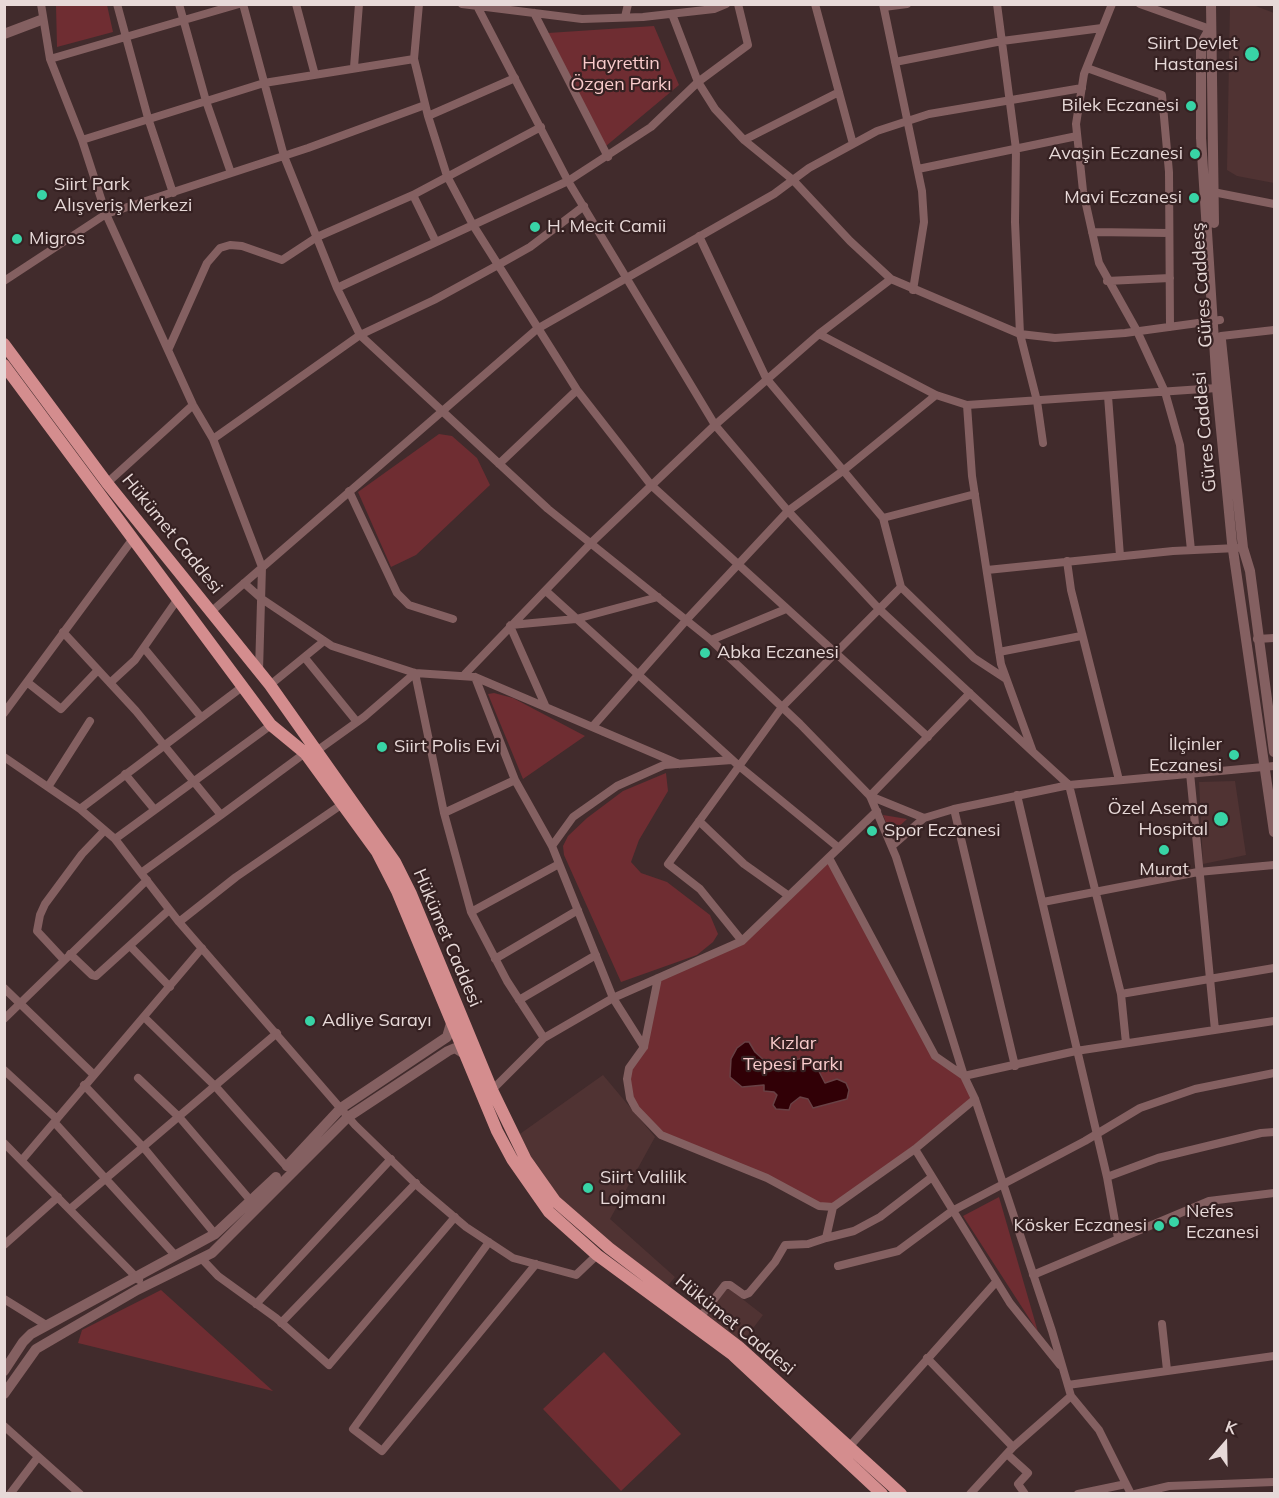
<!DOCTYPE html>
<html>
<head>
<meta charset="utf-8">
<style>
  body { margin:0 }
  #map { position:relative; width:1279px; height:1498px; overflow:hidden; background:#412b2c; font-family:Mulish,sans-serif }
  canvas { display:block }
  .frame { position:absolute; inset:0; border:6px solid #e7d9d8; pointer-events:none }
  .north { position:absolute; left:1195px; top:1414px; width:60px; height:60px; -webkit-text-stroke:4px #362122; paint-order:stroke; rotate:20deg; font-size:16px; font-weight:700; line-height:24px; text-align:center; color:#e7d9d8 }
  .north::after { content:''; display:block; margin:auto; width:21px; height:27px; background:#e7d9d8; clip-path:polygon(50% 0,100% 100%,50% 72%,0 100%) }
</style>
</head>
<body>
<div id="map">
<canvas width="1279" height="1498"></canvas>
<div class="frame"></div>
<div class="north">K</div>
</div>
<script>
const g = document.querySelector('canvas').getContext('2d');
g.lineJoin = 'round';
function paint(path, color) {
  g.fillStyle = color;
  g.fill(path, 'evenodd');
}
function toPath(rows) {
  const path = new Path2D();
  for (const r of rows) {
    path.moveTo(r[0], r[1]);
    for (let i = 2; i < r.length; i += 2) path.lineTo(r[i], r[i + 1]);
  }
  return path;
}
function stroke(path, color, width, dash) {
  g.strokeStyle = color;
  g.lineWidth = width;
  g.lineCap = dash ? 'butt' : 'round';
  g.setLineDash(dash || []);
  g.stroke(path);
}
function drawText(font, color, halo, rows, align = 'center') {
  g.font = font + ' Mulish,sans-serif';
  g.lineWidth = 4.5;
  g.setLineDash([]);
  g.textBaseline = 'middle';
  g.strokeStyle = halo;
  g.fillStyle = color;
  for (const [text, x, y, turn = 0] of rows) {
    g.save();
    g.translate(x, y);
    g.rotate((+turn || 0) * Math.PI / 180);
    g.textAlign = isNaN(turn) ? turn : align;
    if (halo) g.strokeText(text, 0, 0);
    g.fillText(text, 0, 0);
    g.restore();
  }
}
paint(toPath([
  [1230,4,1253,5,1274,13,1274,183,1237,176,1227,170],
  [1235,781,1246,855,1203,864,1199,782],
  [603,1075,655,1137,610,1219,675,1277,666,1288,557,1199,517,1136],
  [727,1287,763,1315,741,1344,704,1316]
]), '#503333');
paint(toPath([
  [56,5,107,5,113,32,57,47],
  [654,26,679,85,606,146,548,33],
  [439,434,452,436,477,458,490,485,416,555,391,567,358,492],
  [494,693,513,698,585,736,523,779,488,694],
  [666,773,668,791,639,840,631,862,641,873,667,882,710,915,718,934,713,942,697,955,621,982,564,855,563,846,568,836,587,818,623,791],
  [883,815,907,819,891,834],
  [829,858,935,1056,964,1076,975,1099,833,1207,819,1206,767,1178,661,1135,636,1109,627,1089,635,1058,644,1047,658,978,742,941],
  [999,1197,1038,1332,963,1216],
  [161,1290,273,1391,78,1343,82,1330],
  [604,1352,681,1434,621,1491,543,1409]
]), '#6f2d32');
const water = toPath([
  [745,1042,749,1042,755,1052,766,1062,780,1063,803,1058,813,1060,825,1083,837,1079,846,1083,849,1090,847,1099,813,1108,808,1099,800,1097,791,1104,789,1110,776,1109,773,1105,777,1095,774,1092,764,1091,764,1085,742,1087,730,1077,731,1059,737,1048,745,1042]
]);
paint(water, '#310006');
stroke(water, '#684145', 1.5);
stroke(toPath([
  [41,4,50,59,82,140,106,214,193,405,213,439,262,567,259,671],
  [117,4,148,118,173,193],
  [179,4,206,101,231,173],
  [243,4,284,156,337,288,360,335,548,509,711,640,800,724,870,796,896,857,964,1076,975,1099,1052,1331,1071,1396,1099,1430,1131,1494],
  [296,4,315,75],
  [419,4,414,59,428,116,447,176,473,225,577,390,651,485,928,737],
  [462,4,582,19,643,17,714,9,726,4],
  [815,4,853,144],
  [883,4,922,191,924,222,913,290],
  [997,4,1016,149,1015,222,1020,334,1037,401,1043,443],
  [1112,4,1084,74,1076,124,1083,191,1099,263,1137,331,1165,392,1180,445,1191,550],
  [1140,4,1210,29],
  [477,6,568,181,715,425,788,511,879,609,1033,752],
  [884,7,907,4],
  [534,13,608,157],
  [672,14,698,82,715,109,744,140,793,180,850,241,891,279,1020,334,1055,338,1125,333,1220,320],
  [625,17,628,4],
  [50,59,239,4],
  [895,62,1002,41,1102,28],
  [354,67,359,4],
  [1087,68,1162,95,1169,172,1170,327],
  [428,116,515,78],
  [82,140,264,83,414,59],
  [744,140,839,92],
  [918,169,1077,136],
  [1213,192,1274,204],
  [413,195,436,242],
  [1092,232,1169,233],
  [699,236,766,378,883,518,901,587,974,658,1006,679],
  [4,281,106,214,308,148,425,105],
  [1107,281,1170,278],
  [337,288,568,181,651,127,698,82,748,45,738,4],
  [819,334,936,395,967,405,1217,388],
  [1221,336,1274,330],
  [169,348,207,263,220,248,230,245,242,246,282,260,317,237,413,195,541,127],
  [1108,396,1120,556],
  [967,405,972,476,1001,664,1033,752,1069,785,1121,994,1126,1043],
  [213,439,360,335,434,300,498,265,530,247,584,206],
  [499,464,577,390],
  [107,483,193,405],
  [349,491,397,593,409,605,453,619],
  [883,518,975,494],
  [1067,561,1071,590,1119,780],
  [987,570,1173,551,1237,548],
  [244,583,262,599,332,646,415,673,475,677,679,764],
  [546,591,739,766,839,848],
  [212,611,537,329,774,194,809,168,877,131,929,114,1082,88],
  [511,625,576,619,658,597],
  [510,626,545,705],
  [63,632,136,711,221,815,305,753],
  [1257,639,1274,638],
  [711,640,786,609],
  [144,648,201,717],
  [999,652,1081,636],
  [305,658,357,722],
  [465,674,591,543,715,425,819,334,891,279],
  [475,677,515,780,552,846,613,998,742,941,877,811],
  [27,682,61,709,98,670],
  [110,683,135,660,177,600],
  [270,685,324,641],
  [4,713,132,540],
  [594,725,689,617,788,511,844,470,936,395],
  [318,750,364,717,415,673,444,813,471,912],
  [4,757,80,809,115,839,141,873,221,815],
  [1190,773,1215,1030],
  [125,774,154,809],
  [48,787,90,721],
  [1017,795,1107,1177,1118,1238],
  [870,796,970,693],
  [870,796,924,818],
  [80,809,242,687],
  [954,809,1015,1066],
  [444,813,515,780],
  [699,821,744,864,789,896],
  [115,839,271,725],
  [552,846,573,817,617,786,664,765,732,760],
  [892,846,924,818,954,809,1069,785,1274,766],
  [829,858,935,1056,964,1076,1076,1051,1274,1021],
  [559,864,471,912,507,981,544,1038,613,998,644,1047],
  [141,873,179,922,355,1125,419,1187,466,1227,513,1258,576,1275,597,1255],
  [1043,902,1198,872,1274,865],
  [179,922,236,877,341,805],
  [742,941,700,889,668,864,782,707,901,587],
  [130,946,170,987],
  [70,954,92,975,96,976,169,910],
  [495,959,578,910],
  [64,960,37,931,40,915,45,904,82,854,104,831],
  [658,978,644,1047,629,1068,627,1079,630,1098,636,1109,661,1135,767,1178,819,1206,833,1207,915,1149,975,1099],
  [4,988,93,1074],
  [1121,994,1274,968],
  [519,1000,596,955],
  [144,1017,216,1087,287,1167],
  [4,1019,147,880],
  [4,1070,57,1119],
  [138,1078,180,1118,251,1201],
  [84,1085,144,1148,215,1234],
  [492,1090,544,1038],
  [55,1123,174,1254],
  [4,1143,139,1280],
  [915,1149,1010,1303,1060,1365],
  [22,1160,202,948],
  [1107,1177,1158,1158,1261,1133,1274,1132],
  [833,1207,826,1238,854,1231,880,1217,932,1177],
  [70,1209,277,1033],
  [489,1242,353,1429,382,1451,536,1264],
  [4,1245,58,1197],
  [202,1259,218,1276,276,1318,329,1365,455,1217],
  [838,1266,898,1251,952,1211,1085,1141,1140,1108,1195,1089,1274,1073],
  [1033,1275,1209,1201,1274,1193],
  [4,1299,46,1325],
  [256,1304,391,1159],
  [701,1316,725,1285,730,1285,744,1295,749,1293,775,1262,785,1245,808,1244,826,1238],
  [281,1323,416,1183],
  [1162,1324,1167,1370],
  [927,1358,1013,1447],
  [1068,1385,1274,1356],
  [4,1426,80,1494],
  [850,1446,996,1282],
  [1007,1454,1028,1473,1018,1484,1025,1494],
  [10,1494,38,1457],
  [970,1494,1013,1447,1071,1396],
  [1078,1494,1126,1484],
  [1135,1494,1169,1486,1274,1482]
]), '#846061', 8);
stroke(toPath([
  [1211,4,1214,223],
  [1210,29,1201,45,1201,138,1217,388,1232,543,1274,832],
  [4,34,41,20],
  [1221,340,1243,548,1250,571,1274,752],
  [287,1166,341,1108,447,1037,452,1020],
  [4,1371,23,1342,31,1334,215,1234,276,1177],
  [4,1394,36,1349,137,1290,212,1253,348,1117,448,1051,455,1048,463,1053]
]), '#846061', 10);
stroke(toPath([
  [4,344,107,483,270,685,395,862,411,894,492,1090,526,1160,555,1201,609,1248,739,1347,901,1494],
  [4,365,271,725,305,753,377,852,397,891,497,1131,512,1159,549,1212,597,1255,733,1355,882,1494]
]), '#d48d8e', 12);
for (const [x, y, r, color] of [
  [1252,54,8,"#38d4a6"],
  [1191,106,6,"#38d4a6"],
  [1195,154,6,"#38d4a6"],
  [42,195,6,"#38d4a6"],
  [1194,198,6,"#38d4a6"],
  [535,227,6,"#38d4a6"],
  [17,239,6,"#38d4a6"],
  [705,653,6,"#38d4a6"],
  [382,747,6,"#38d4a6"],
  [1234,755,6,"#38d4a6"],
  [1221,819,8,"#38d4a6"],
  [872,831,6,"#38d4a6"],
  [1164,850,6,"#38d4a6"],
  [310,1021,6,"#38d4a6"],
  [588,1188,6,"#38d4a6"],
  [1174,1222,6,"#38d4a6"],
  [1159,1226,6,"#38d4a6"]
]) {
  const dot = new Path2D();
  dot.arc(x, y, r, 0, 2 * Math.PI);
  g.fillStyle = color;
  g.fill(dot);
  stroke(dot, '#362122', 2);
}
drawText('18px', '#e7d9d8', '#362122', [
  ["Siirt Devlet",1238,44,"right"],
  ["Hastanesi",1238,65,"right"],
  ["Bilek Eczanesi",1179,106,"right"],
  ["Avaşin Eczanesi",1183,154,"right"],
  ["Siirt Park",54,185],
  ["Alışveriş Merkezi",54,206],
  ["Mavi Eczanesi",1182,198,"right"],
  ["H. Mecit Camii",547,227],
  ["Migros",29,239],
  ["Abka Eczanesi",717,653],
  ["İlçinler",1222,745,"right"],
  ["Eczanesi",1222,766,"right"],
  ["Siirt Polis Evi",394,747],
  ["Özel Asema",1208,809,"right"],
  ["Hospital",1208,830,"right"],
  ["Spor Eczanesi",884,831],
  ["Murat",1164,870,"center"],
  ["Adliye Sarayı",322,1021],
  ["Siirt Valilik",600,1178],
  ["Lojmanı",600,1199],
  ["Nefes",1186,1212],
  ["Eczanesi",1186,1233],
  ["Kösker Eczanesi",1147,1226,"right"]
], 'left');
drawText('18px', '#f9cbcb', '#362122', [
  ["Hayrettin",621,64],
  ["Özgen Parkı",621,85],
  ["Kızlar",793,1044],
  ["Tepesi Parkı",793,1065]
]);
drawText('18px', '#e7d9d8', '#362122', [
  ["Güres Caddesş",1202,285,-94],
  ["Güres Caddesi",1205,432,-95],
  ["Hükümet Caddesi",172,534,51],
  ["Hükümet Caddesi",447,938,67],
  ["Hükümet Caddesi",735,1325,39]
]);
</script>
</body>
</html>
